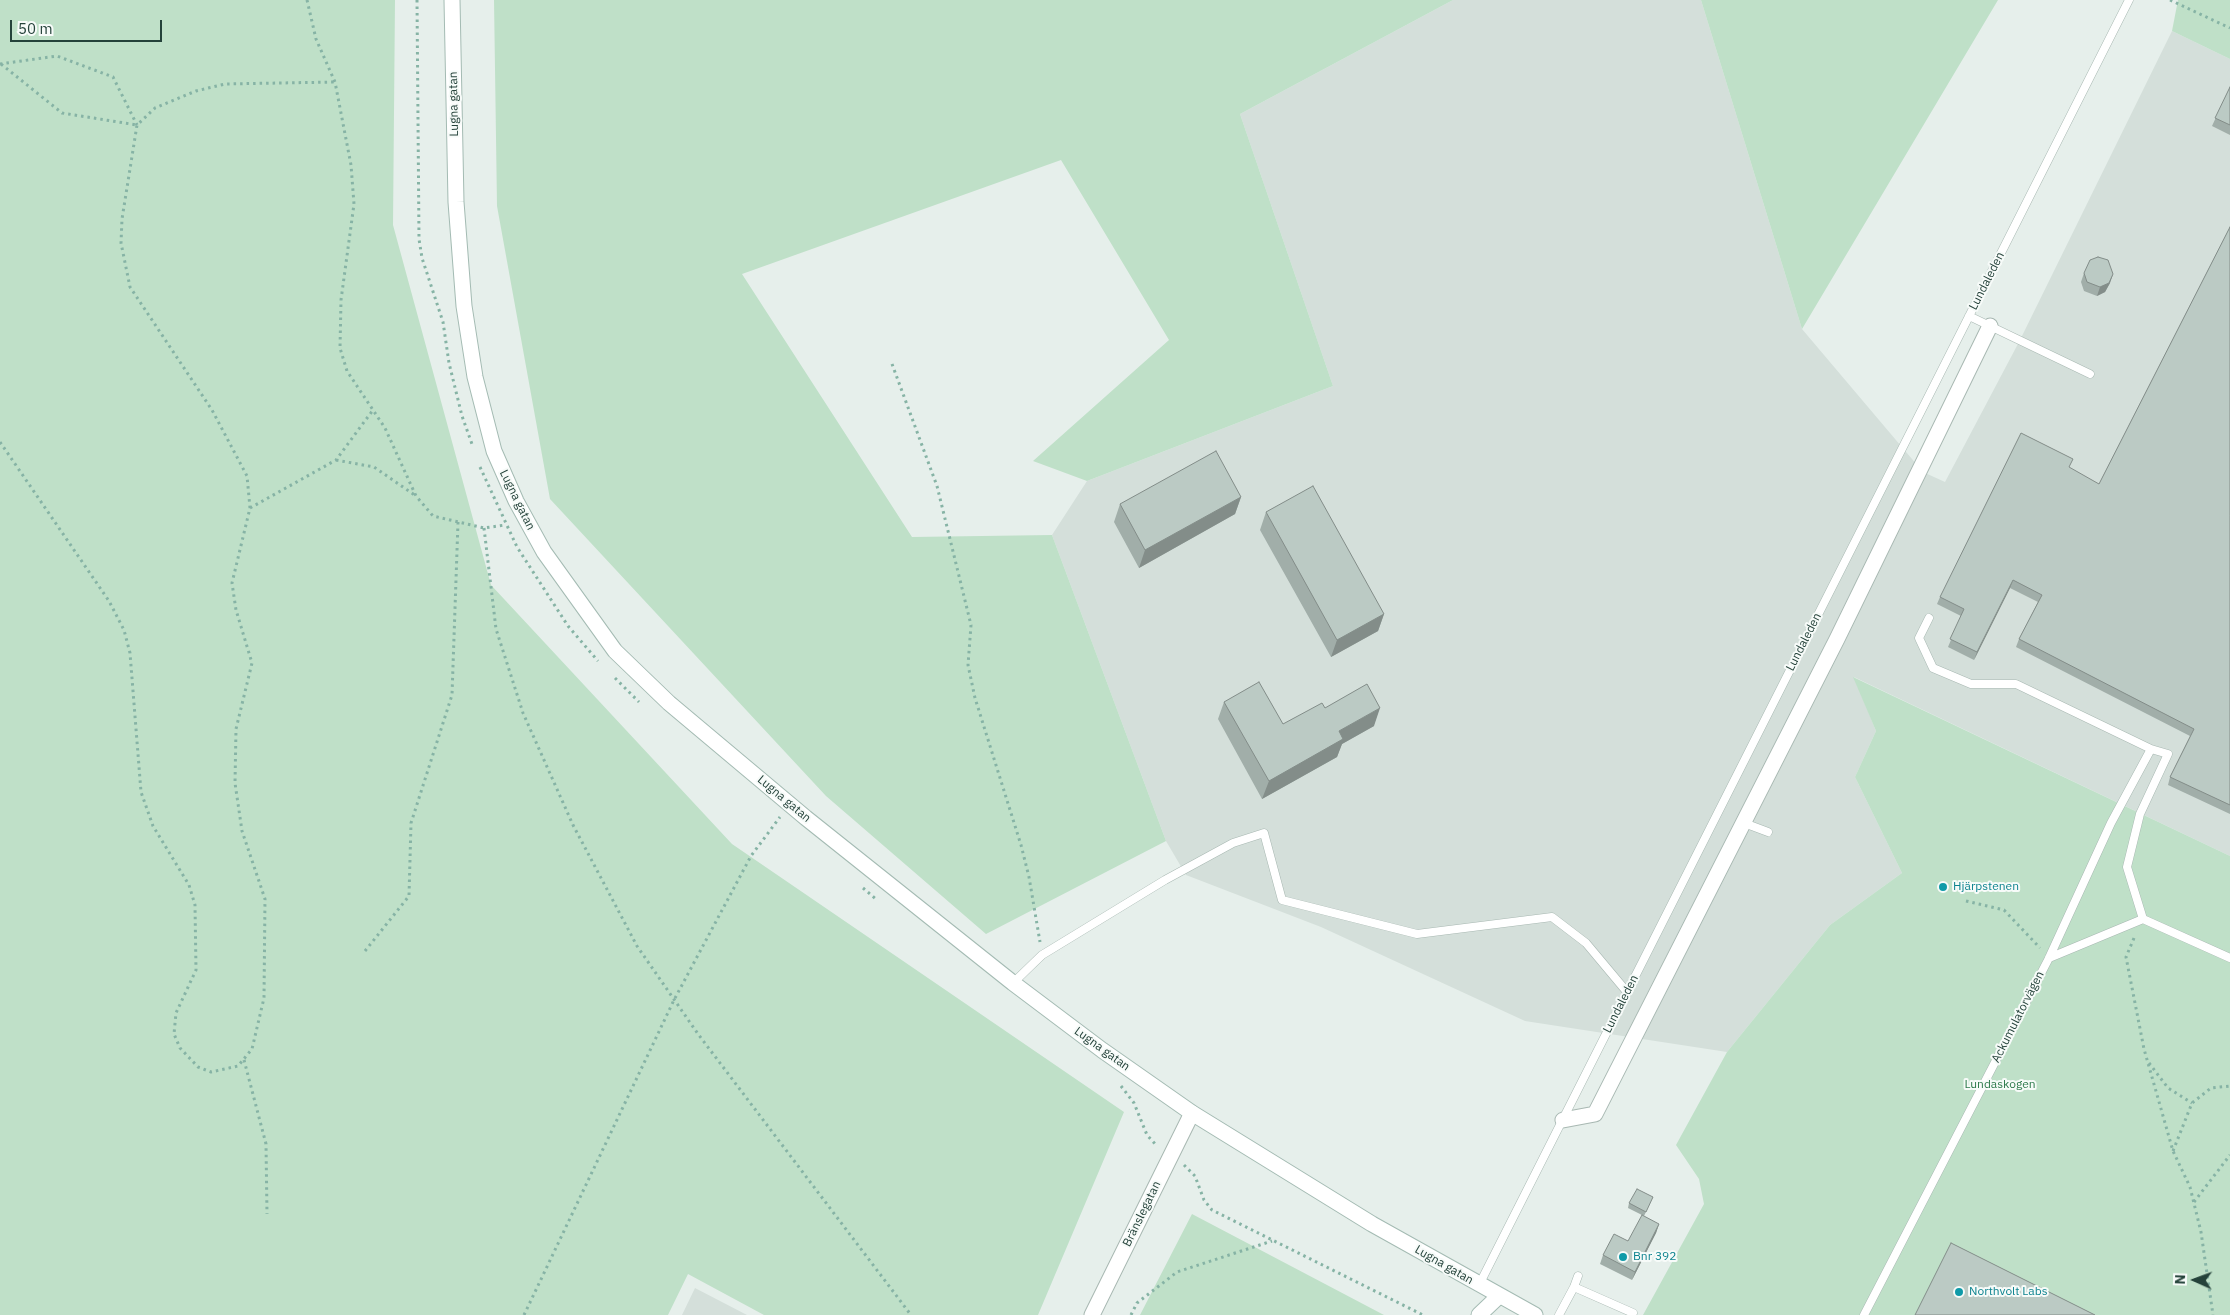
<!DOCTYPE html>
<html>
<head>
<meta charset="utf-8">
<style>
  body { margin:0 }
  #map { position:relative; width:2230px; height:1315px; overflow:hidden; background:#e6efeb; font-family:"IBM Plex Sans",sans-serif }
  canvas { display:block }
  .north { position:absolute; left:2170px; top:1255px; width:50px; height:50px; -webkit-text-stroke:4px #f7fbf9; paint-order:stroke; rotate:272deg; font-size:14px; font-weight:700; line-height:20px; text-align:center; color:#24423a }
  .north::after { content:''; display:block; margin:auto; width:18px; height:22px; background:#24423a; clip-path:polygon(50% 0,100% 100%,50% 72%,0 100%) }
  .scale { position:absolute; left:10px; top:20px; width:152px; height:22px; box-sizing:border-box; border:2px solid #24423a; border-top:0; padding-left:6px; font-size:15px; line-height:18px; white-space:nowrap; color:#24423a; -webkit-text-stroke:4px #f7fbf9; paint-order:stroke }
</style>
</head>
<body>
<div id="map">
<canvas width="2230" height="1315"></canvas>
<div class="north">N</div>
<div class="scale">50 m</div>
</div>
<script>
const g = document.querySelector('canvas').getContext('2d');
g.lineJoin = 'round';
function paint(path, color) {
  g.fillStyle = color;
  g.fill(path, 'evenodd');
}
function toPath(rows) {
  const path = new Path2D();
  for (const r of rows) {
    path.moveTo(r[0], r[1]);
    for (let i = 2; i < r.length; i += 2) path.lineTo(r[i], r[i + 1]);
  }
  return path;
}
function stroke(path, color, width, dash) {
  g.strokeStyle = color;
  g.lineWidth = width;
  g.lineCap = dash ? 'butt' : 'round';
  g.setLineDash(dash || []);
  g.stroke(path);
}
function drawText(font, color, halo, rows, align = 'center') {
  g.font = font + ' "IBM Plex Sans",sans-serif';
  g.lineWidth = 4;
  g.setLineDash([]);
  g.textBaseline = 'middle';
  g.strokeStyle = halo;
  g.fillStyle = color;
  for (const [text, x, y, turn = 0] of rows) {
    g.save();
    g.translate(x, y);
    g.rotate((+turn || 0) * Math.PI / 180);
    g.textAlign = isNaN(turn) ? turn : align;
    if (halo) g.strokeText(text, 0, 0);
    g.fillText(text, 0, 0);
    g.restore();
  }
}
paint(toPath([
  [1453,0,1701,0,1802,329,1923,472,1945,482,2020,340,2172,31,2230,59,2230,856,1854,677,1876,731,1855,777,1902,873,1830,925,1727,1052,1525,1021,1321,927,1186,875,1166,841,1052,535,1087,481,1333,386,1240,114],
  [695,1288,747,1315,682,1315]
]), '#d4dfda');
paint(toPath([
  [0,0,395,0,393,225,491,585,732,844,1124,1112,1038,1315,764,1315,688,1274,668,1315,0,1315],
  [494,0,1453,0,1240,114,1333,386,1087,481,1033,461,1169,340,1061,160,742,274,912,537,1052,535,1166,841,986,934,826,796,550,499,497,206],
  [1701,0,1998,0,1802,329],
  [2178,0,2230,0,2230,59,2172,31],
  [1853,677,2230,856,2230,1315,1643,1315,1704,1204,1699,1179,1676,1145,1727,1052,1830,925,1902,873,1855,777,1876,731],
  [1192,1214,1384,1315,1140,1315]
]), '#bfe0c8');
const service = toPath([
  [1969,316,2090,374],
  [1929,618,1919,638,1933,668,1971,684,2016,684,2151,749,2168,754,2140,814,2127,867,2143,919],
  [1744,823,1768,832],
  [2049,958,2143,919,2230,958],
  [1013,983,1042,955,1165,880,1233,843,1264,833,1282,900,1417,934,1552,917,1586,943,1627,992],
  [1479,1285,2129,0],
  [1574,1287,1578,1276],
  [1559,1315,1574,1287,1633,1313],
  [1864,1315,2049,958,2111,823,2151,749]
]);
const minor = toPath([
  [1563,1120,1595,1114,1837,639,1990,326],
  [1092,1315,1192,1113]
]);
const secondary = toPath([
  [452,0,456,202,464,306,475,377,494,451,516,501,544,552,615,651,669,703,806,818,1013,983,1102,1050,1192,1113,1372,1224,1535,1315],
  [1479,1315,1499,1296]
]);
stroke(service, '#a8b8b2', 9);
stroke(minor, '#a8b8b2', 17);
stroke(secondary, '#a4bbb3', 17);
stroke(toPath([
  [307,0,316,39,335,82,351,165,354,204,341,300,340,348,347,371,385,428,416,496,433,516,484,528,505,525],
  [417,0,419,239,422,258,443,322,449,363,462,416,473,447],
  [2170,0,2230,28],
  [0,64,57,56,113,77,137,125],
  [1,64,62,113,137,125],
  [892,364,937,486,971,625,968,665,975,698,1021,845,1029,877,1040,942],
  [0,442,109,601,124,630,130,653,141,792,153,826,189,885,195,905,196,970,176,1013,174,1034,180,1048,198,1067,211,1072,238,1066,252,1049,264,998,265,899,242,831,235,783,236,729,252,663,236,610,232,583,250,508,247,476,212,410,130,287,121,243,122,219,137,125,155,108,196,91,225,84,335,82],
  [336,460,374,467,416,496],
  [480,467,517,547,568,626,598,661],
  [250,508,336,460,373,410],
  [484,528,496,629,523,713,573,825,637,946,698,1034,911,1315],
  [615,678,639,702],
  [863,888,877,900],
  [1966,901,2004,910,2040,948],
  [2134,938,2126,957,2144,1049,2173,1151,2190,1187,2201,1232,2213,1315],
  [365,951,409,896,411,823,452,695,458,522],
  [244,1060,266,1144,267,1214],
  [2149,1063,2168,1088,2192,1103],
  [1121,1086,1134,1103,1147,1135,1157,1146],
  [2173,1151,2192,1103,2211,1088,2230,1086],
  [1184,1165,1195,1176,1204,1200,1212,1210,1423,1315],
  [2194,1202,2230,1155],
  [524,1315,674,1000,751,856,780,817],
  [1131,1315,1137,1303,1177,1272,1272,1241]
]), '#86b3a5', 3, [2.5, 4]);
stroke(service, '#fff', 8);
stroke(minor, '#fff', 15);
stroke(secondary, '#fff', 15);
paint(toPath([
  [2230,87,2230,135,2212,126],
  [2230,227,2230,814,2168,785,2170,777,2190,736,2016,647,2019,639,2038,602,2010,588,1974,660,1948,647,1961,616,1937,604,1940,597,2099,484],
  [2084,273,2110,283,2105,292,2097,296,2084,291,2081,282],
  [1241,497,1235,514,1139,568,1114,522,1120,504],
  [1266,512,1384,614,1378,631,1331,657,1260,530],
  [1224,702,1283,724,1374,726,1342,744,1337,757,1262,799,1218,719],
  [1653,1197,1644,1216,1628,1208,1629,1203],
  [1659,1224,1656,1233,1632,1280,1600,1264,1603,1255]
]), '#a1aea9');
paint(toPath([
  [2113,274,2110,283,2105,292,2097,296,2100,287],
  [1241,497,1235,514,1139,568,1145,550],
  [2013,580,2010,588,1974,660,1977,652],
  [1384,614,1378,631,1331,657,1337,640],
  [1380,708,1374,726,1342,744,1337,757,1262,799,1269,781,1339,731],
  [1659,1224,1656,1233,1632,1280,1635,1272]
]), '#838d89');
const building = toPath([
  [2230,87,2230,125,2215,118,2230,87],
  [2230,227,2230,805,2170,777,2194,729,2019,639,2042,595,2013,580,1977,652,1950,639,1964,609,1940,597,2021,433,2073,459,2069,467,2099,484,2230,227],
  [2098,257,2108,260,2113,274,2109,283,2100,287,2087,282,2084,273,2090,260,2098,257],
  [1216,451,1241,497,1145,550,1120,504,1216,451],
  [1313,486,1384,614,1337,640,1266,512,1313,486],
  [1259,682,1283,724,1322,703,1325,708,1367,684,1380,708,1339,731,1343,739,1269,781,1224,702,1259,682],
  [1637,1189,1653,1197,1646,1212,1629,1203,1637,1189],
  [1642,1215,1659,1224,1635,1272,1603,1255,1614,1234,1628,1241,1642,1215],
  [1951,1243,2095,1315,1915,1315,1951,1243]
]);
paint(building, '#bbcac4');
stroke(building, '#838d89', 1);
for (const [x, y, r, color] of [
  [1943,887,5,"#0f9aa8"],
  [1623,1257,5,"#0f9aa8"],
  [1959,1292,5,"#0f9aa8"]
]) {
  const dot = new Path2D();
  dot.arc(x, y, r, 0, 2 * Math.PI);
  g.fillStyle = color;
  g.fill(dot);
  stroke(dot, '#f7fbf9', 2);
}
drawText('12px', '#24423a', '#f7fbf9', [
  ["Lugna gatan",454,104,-91],
  ["Lundaleden",1987,281,-63],
  ["Lugna gatan",517,500,64],
  ["Lundaleden",1804,642,-63],
  ["Lugna gatan",784,799,40],
  ["Lundaleden",1621,1004,-63],
  ["Ackumulatorvägen",2018,1017,-63],
  ["Lugna gatan",1102,1049,36],
  ["Bränslegatan",1142,1214,-64],
  ["Lugna gatan",1444,1265,30]
]);
drawText('12px', '#0d838f', '#f7fbf9', [
  ["Hjärpstenen",1953,887],
  ["Bnr 392",1633,1257],
  ["Northvolt Labs",1969,1292]
], 'left');
drawText('12px', '#2d7a4b', '#f7fbf9', [
  ["Lundaskogen",2000,1085]
]);
</script>
</body>
</html>
